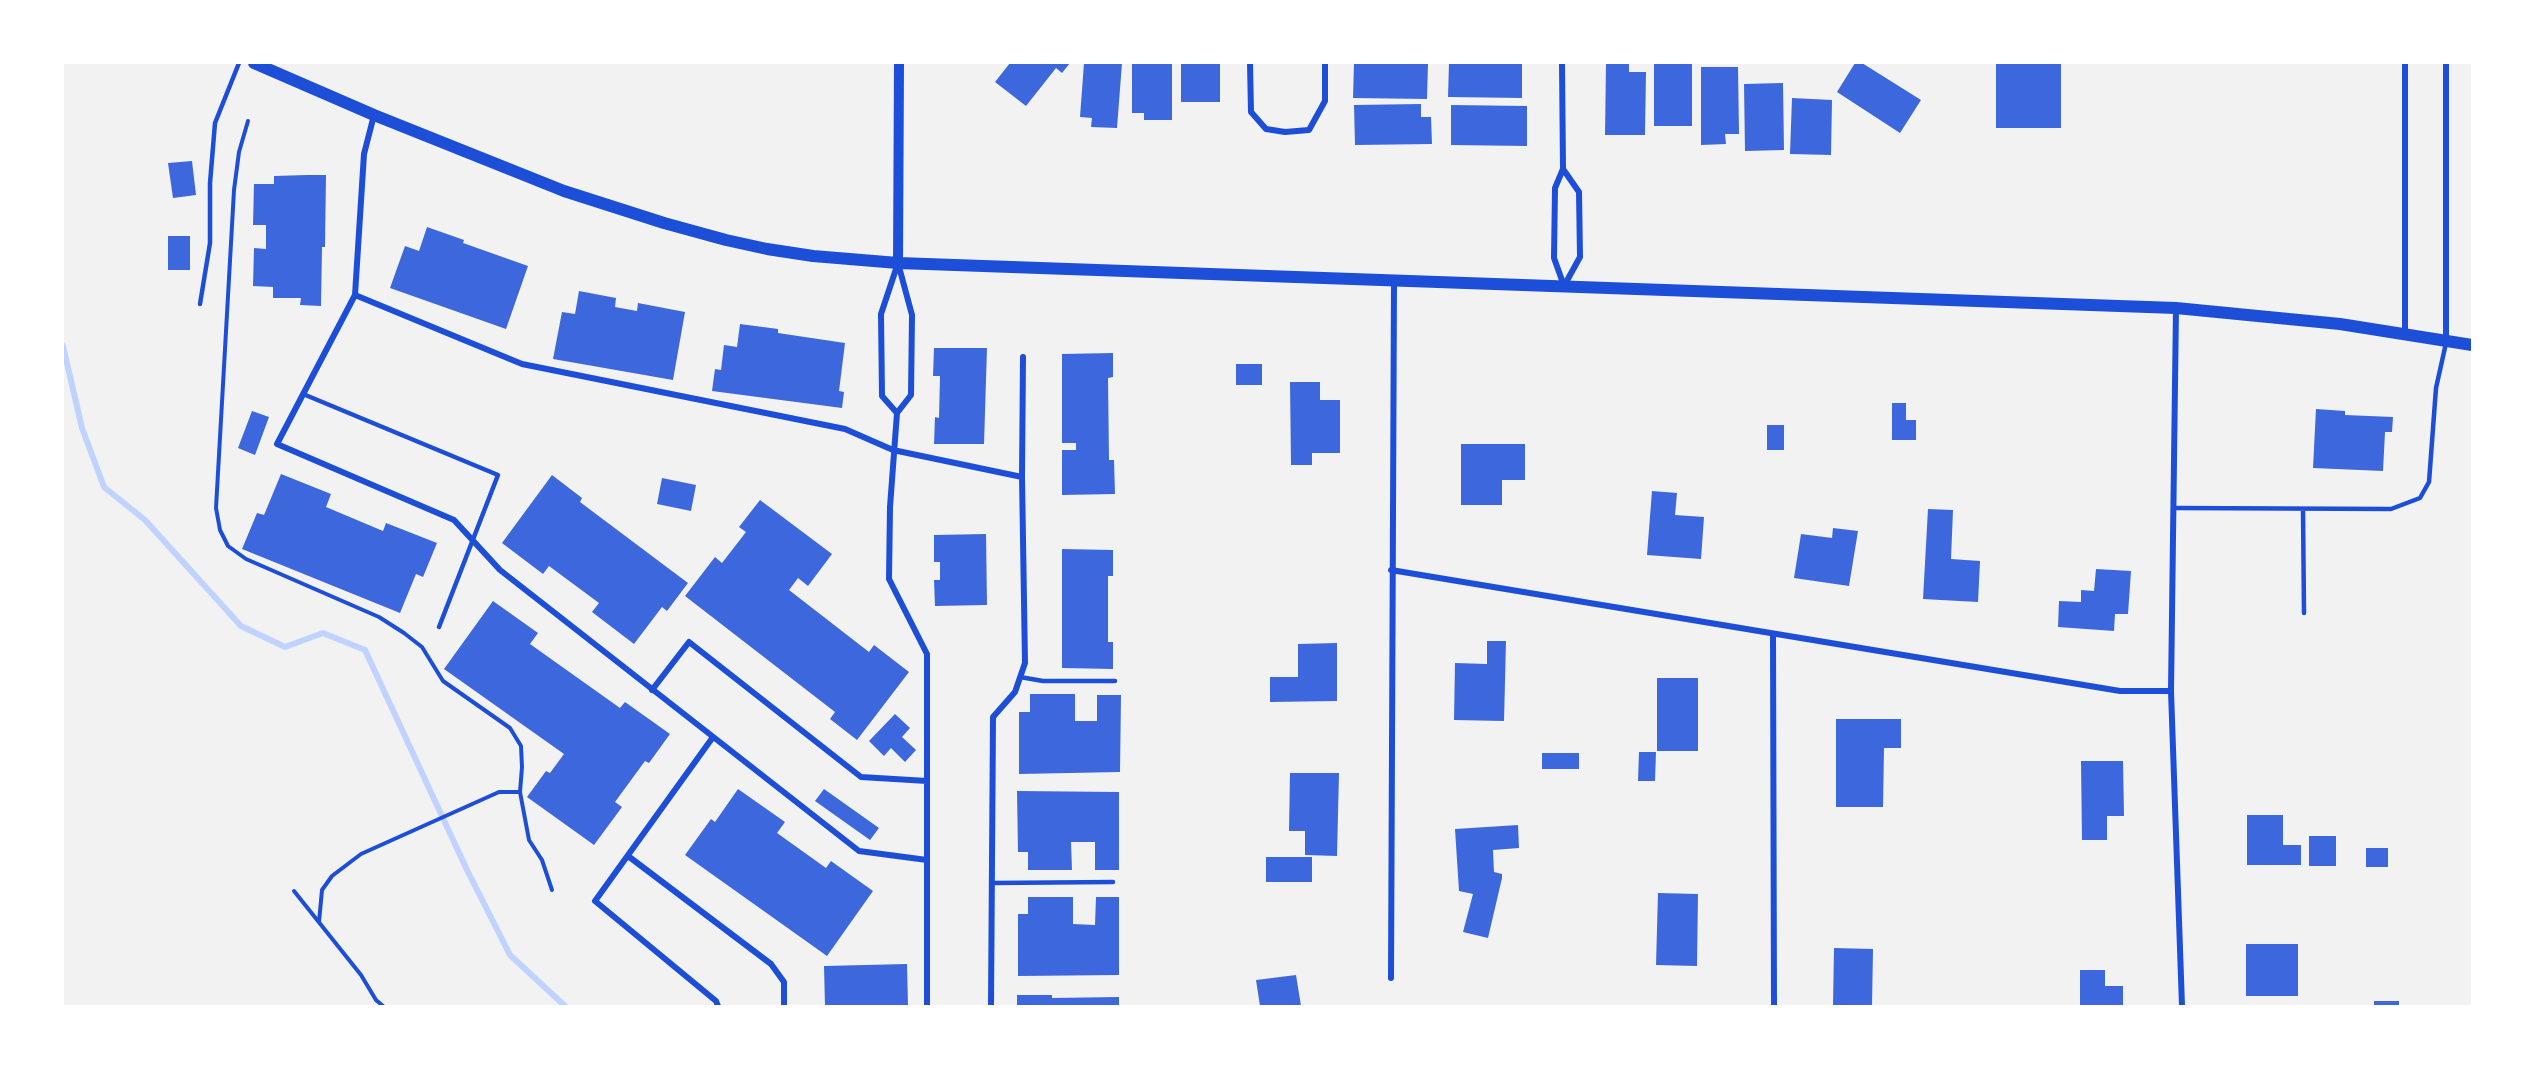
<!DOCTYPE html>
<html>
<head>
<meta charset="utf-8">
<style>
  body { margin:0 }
  #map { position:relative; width:2535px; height:1069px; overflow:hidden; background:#f2f2f2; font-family:"Alegreya Sans",sans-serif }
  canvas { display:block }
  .frame { position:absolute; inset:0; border:64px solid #fff; pointer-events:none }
</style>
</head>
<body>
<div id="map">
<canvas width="2535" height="1069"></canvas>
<div class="frame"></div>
</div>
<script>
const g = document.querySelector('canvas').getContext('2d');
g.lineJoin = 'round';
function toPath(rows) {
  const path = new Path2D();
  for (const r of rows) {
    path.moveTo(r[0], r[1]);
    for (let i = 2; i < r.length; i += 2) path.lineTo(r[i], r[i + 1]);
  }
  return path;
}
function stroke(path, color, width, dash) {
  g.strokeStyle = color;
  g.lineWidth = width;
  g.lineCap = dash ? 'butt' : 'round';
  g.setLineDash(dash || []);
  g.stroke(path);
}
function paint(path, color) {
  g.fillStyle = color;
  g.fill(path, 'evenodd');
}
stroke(toPath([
  [63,346,82,428,104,487,145,520,241,626,285,647,323,633,365,650,467,870,510,955,565,1006]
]), '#bfd3fe', 6);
paint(toPath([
  [1010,63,1070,63,1062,73,1056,68,1026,106,995,82],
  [1084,63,1122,63,1117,128,1091,127,1092,118,1080,117],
  [1132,63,1172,63,1172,120,1144,120,1144,113,1132,113],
  [1181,63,1220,63,1220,102,1181,102],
  [1354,63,1428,63,1427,99,1353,98],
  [1449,63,1522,63,1522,98,1448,97],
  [1654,63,1692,63,1692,126,1654,126],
  [1855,63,1862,63,1921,100,1900,133,1837,92],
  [1996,63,2061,63,2061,128,1996,128],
  [1606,64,1629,64,1629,72,1646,72,1645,135,1605,135],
  [1701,67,1738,67,1739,134,1725,134,1726,144,1701,145],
  [1783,83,1784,150,1745,151,1744,84],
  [1792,98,1832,100,1831,155,1790,154],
  [1421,104,1421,117,1431,117,1432,144,1355,145,1354,105],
  [1451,105,1527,106,1527,146,1451,145],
  [192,161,196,195,173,198,168,163],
  [307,175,326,175,325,247,322,247,321,306,300,305,301,298,273,298,273,287,253,286,254,248,266,249,266,225,253,225,254,184,274,184,274,176],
  [427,227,464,240,463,243,528,266,506,329,390,288,405,246,419,251],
  [168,236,190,236,190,270,168,270],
  [579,291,616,298,615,307,637,311,638,303,685,312,673,380,553,359,562,312,575,314],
  [740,324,778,329,778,333,845,343,839,391,844,392,842,408,712,391,715,369,721,370,724,345,737,347],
  [934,348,987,348,984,444,934,444,935,417,939,418,940,376,933,376],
  [1113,353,1113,377,1108,378,1109,460,1114,460,1115,494,1062,495,1062,450,1076,450,1076,443,1062,443,1062,354],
  [1236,364,1262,364,1262,385,1236,385],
  [1290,382,1320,382,1320,400,1340,400,1340,453,1312,453,1312,465,1291,465],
  [1892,403,1906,403,1906,420,1916,420,1916,440,1892,440],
  [2316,409,2345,411,2345,415,2393,417,2392,432,2385,432,2383,471,2313,468],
  [252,411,269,417,255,455,238,448],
  [1767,425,1784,425,1784,450,1767,450],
  [1461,444,1525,444,1525,480,1502,480,1502,505,1461,505],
  [281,474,331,494,326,507,383,531,386,523,437,543,423,577,416,574,400,613,242,549,257,513,264,515],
  [552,475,582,498,580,502,688,583,667,611,662,607,634,644,592,612,599,603,549,566,543,574,502,543],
  [662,478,696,485,691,511,657,504],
  [1652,491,1677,493,1675,515,1704,517,1701,559,1647,555],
  [760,500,832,554,808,586,798,578,789,590,869,652,874,645,909,672,857,740,830,719,835,712,685,596,715,557,722,563,746,532,739,527],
  [1928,509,1953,510,1951,559,1980,561,1978,602,1923,599],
  [1833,528,1858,531,1849,586,1794,578,1801,534,1832,538],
  [986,534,987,605,935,606,934,580,940,580,940,562,934,562,934,535],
  [1062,549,1113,550,1113,576,1108,576,1108,642,1113,642,1113,669,1062,668],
  [2096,569,2131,571,2128,614,2115,614,2114,631,2058,627,2059,601,2081,602,2081,590,2094,591],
  [493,601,538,633,530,644,620,708,625,702,670,734,649,763,645,761,615,802,622,807,594,845,527,797,546,771,550,773,564,754,444,669],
  [1487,641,1506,641,1504,721,1454,720,1455,663,1487,664],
  [1337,643,1337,701,1270,702,1270,677,1298,677,1298,644],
  [1657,678,1698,678,1698,751,1657,751],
  [1030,694,1075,694,1075,721,1097,721,1097,695,1121,695,1120,772,1019,774,1019,712,1030,712],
  [895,714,910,728,902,737,916,750,905,762,891,748,884,756,869,741],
  [1836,719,1901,719,1901,748,1884,748,1883,807,1836,807],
  [1639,752,1656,752,1655,781,1638,781],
  [1542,753,1579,753,1579,769,1542,769],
  [2081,761,2123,761,2124,816,2107,816,2107,840,2082,840],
  [1290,773,1339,773,1337,856,1305,855,1305,831,1289,831],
  [738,789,785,822,777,833,826,868,831,861,873,891,827,956,685,855,711,819,715,822],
  [824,789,879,828,870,840,815,801],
  [1017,791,1119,792,1119,870,1095,870,1095,842,1071,842,1072,870,1028,870,1028,852,1018,852],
  [2247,815,2283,815,2283,845,2301,845,2301,865,2247,865],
  [1518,825,1519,848,1493,850,1494,872,1502,874,1502,878,1488,938,1463,932,1473,894,1459,891,1455,829],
  [2309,836,2336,836,2336,866,2309,866],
  [2366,848,2388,848,2388,867,2366,867],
  [1266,857,1312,857,1312,882,1266,882],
  [1658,893,1698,894,1697,966,1656,965],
  [1028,897,1073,897,1073,924,1095,925,1096,897,1119,897,1119,975,1018,976,1018,914,1028,914],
  [2246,944,2298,944,2298,996,2246,996],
  [1834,948,1873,949,1872,1006,1833,1006],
  [907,964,908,1006,825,1006,824,966],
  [2080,970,2105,970,2105,986,2123,986,2123,1006,2080,1006],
  [1296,975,1301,1006,1260,1006,1256,980],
  [1017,995,1052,995,1052,998,1119,997,1119,1006,1017,1006],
  [2374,1001,2399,1001,2399,1006,2374,1006]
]), '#3d67dc');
stroke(toPath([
  [248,121,239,152,234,190,216,508,220,530,228,546,246,559,379,617,404,633,422,647,443,681,510,728,521,746,522,767,520,792,529,840,542,860,552,890],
  [294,891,361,975,376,1000,383,1006],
  [319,922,322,890,332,876,361,854,499,792,520,792]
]), '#1d4ed8', 4);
stroke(toPath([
  [200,304,210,243,210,183,215,123,239,63],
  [303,394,498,475,439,627],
  [2174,508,2391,509,2420,498,2429,482,2436,388,2446,343],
  [2303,509,2304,613],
  [1020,677,1043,681,1115,681],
  [992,883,1113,882]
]), '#1d4ed8', 4.5);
stroke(toPath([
  [1250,63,1251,112,1266,129,1285,132,1309,130,1325,101,1325,63],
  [1562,63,1563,169,1555,188,1554,258,1564,286],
  [2446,63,2446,341],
  [374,115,364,154,355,295,277,444,454,520,500,570,859,851,927,860],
  [1563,169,1579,192,1580,257,1564,286],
  [898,263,912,315,911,395,897,413,890,507,889,579,927,654,927,1006],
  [355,295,522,364,845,429,893,450,1022,477],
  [2176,308,2171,691,2182,1006],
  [2405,334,2405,63],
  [897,413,882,396,881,314,898,263],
  [1391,570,2120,691,2171,691],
  [1773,634,1774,1006],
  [652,690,689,642,861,777,927,781],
  [713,737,595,901,716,1001,718,1006],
  [628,856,771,964,784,982,784,1006],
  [1391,978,1394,281],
  [991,1006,993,717,1015,692,1025,663,1022,477,1023,357]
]), '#1d4ed8', 6);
stroke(toPath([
  [898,263,899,63]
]), '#1d4ed8', 10);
stroke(toPath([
  [254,63,374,115,564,191,664,223,726,240,767,249,813,256,898,263,2176,308,2340,324,2472,345]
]), '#1d4ed8', 12);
</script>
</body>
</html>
